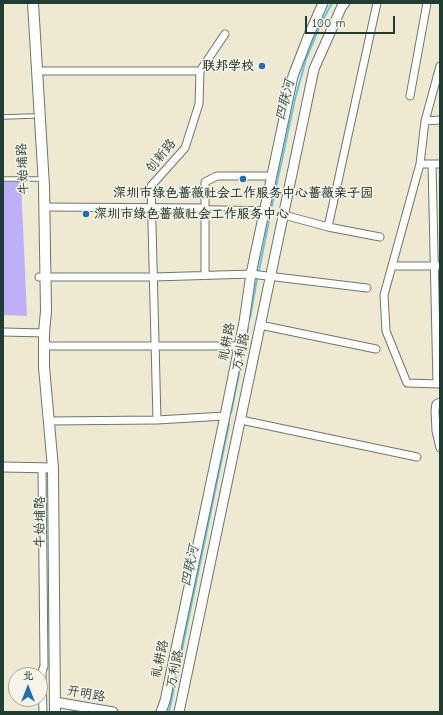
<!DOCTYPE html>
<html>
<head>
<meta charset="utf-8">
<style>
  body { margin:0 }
  #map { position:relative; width:443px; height:715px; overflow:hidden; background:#f0e9d2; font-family:"Comic Neue","LXGW WenKai TC",sans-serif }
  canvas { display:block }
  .frame { position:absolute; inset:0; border:4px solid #1f3d34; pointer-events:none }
  .north { position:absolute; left:8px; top:667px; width:40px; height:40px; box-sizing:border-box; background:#f7f3e8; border:1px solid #a1aaa0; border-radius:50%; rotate:0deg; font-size:11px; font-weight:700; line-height:16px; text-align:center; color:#1f3d34 }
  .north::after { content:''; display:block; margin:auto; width:14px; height:18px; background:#1f6fb2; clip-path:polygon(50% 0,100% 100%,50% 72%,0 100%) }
  .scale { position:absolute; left:305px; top:16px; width:90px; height:18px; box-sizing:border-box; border:2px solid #1f3d34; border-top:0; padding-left:5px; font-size:12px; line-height:14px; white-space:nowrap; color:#1f3d34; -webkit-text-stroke:3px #f7f3e8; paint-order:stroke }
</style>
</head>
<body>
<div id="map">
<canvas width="443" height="715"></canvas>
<div class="frame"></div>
<div class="north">北</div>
<div class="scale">100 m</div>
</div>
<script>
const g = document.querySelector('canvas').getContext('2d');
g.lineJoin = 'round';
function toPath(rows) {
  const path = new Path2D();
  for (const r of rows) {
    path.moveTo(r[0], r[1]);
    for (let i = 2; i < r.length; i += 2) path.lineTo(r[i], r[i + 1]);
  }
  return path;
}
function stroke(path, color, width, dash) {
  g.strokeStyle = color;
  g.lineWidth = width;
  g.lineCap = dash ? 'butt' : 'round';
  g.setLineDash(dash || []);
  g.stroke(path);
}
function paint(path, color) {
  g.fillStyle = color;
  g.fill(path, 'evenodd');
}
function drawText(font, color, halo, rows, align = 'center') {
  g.font = font + ' "Comic Neue","LXGW WenKai TC",sans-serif';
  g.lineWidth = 3;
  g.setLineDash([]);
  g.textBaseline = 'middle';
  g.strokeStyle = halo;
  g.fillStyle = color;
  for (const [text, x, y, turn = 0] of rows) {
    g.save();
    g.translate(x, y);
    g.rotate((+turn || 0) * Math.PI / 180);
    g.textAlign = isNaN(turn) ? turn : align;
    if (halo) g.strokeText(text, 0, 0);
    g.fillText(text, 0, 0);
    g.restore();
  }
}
stroke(toPath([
  [272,206,295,99,306,59,321,23,332,3],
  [259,270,270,216],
  [250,318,257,279],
  [231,413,248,328],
  [169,712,208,525,229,424]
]), '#64c5e3', 2);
paint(toPath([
  [3,182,21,182,27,316,3,315]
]), '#beaff9');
const service = toPath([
  [3,117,33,116],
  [3,179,42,179],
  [205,208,264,209]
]);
const minor = toPath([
  [440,66,425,121,420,164,384,295,386,331,407,383,440,384],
  [37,71,200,71,199,104,185,148,151,186,157,420],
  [200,71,225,34],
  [410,96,427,3],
  [425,121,440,120],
  [420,164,440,164],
  [432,164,437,384],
  [44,207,205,208],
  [284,215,328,227,380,237],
  [328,227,377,3],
  [392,266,440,266],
  [205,275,205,182,217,176,272,176],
  [39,277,154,277,251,274,367,288],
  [260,325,376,349],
  [3,332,44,333],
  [44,346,239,346],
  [440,402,436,404,435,410,436,431,440,448],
  [241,420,417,457],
  [49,421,157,420,225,416],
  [42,468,44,666,42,672,43,712]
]);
const tertiary = toPath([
  [3,467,53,468],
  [55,702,113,712],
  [161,712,165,701,225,416,244,322,251,274,293,76,308,37,323,3],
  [179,712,314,69,342,6,345,3]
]);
const secondary = toPath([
  [33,3,44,186,46,311,44,333,44,367,53,468,55,712]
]);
stroke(service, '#68796b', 5.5);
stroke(minor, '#68796b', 9);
stroke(tertiary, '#68796b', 11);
stroke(secondary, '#68796b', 12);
stroke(service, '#fff', 3.5);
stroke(minor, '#fff', 7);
stroke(tertiary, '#fff', 9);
stroke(secondary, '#fff', 10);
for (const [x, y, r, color] of [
  [262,66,4,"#1f6fb2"],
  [243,179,4,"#1f6fb2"],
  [86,214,4,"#1f6fb2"]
]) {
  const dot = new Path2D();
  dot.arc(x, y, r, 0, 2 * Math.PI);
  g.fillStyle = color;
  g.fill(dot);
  stroke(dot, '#f7f3e8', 1.5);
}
drawText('bold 13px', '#1f3d34', '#f7f3e8', [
  ["联邦学校",254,66],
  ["深圳市绿色蔷薇社会工作服务中心蔷薇亲子园",243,193,"center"],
  ["深圳市绿色蔷薇社会工作服务中心",94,214,"left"]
], 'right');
drawText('13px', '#1f3d34', '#f7f3e8', [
  ["创新路",161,156,-51],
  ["牛始埔路",23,169,-93],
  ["礼耕路",227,342,-79],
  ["万利路",241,352,-78],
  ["牛始埔路",40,522,-90],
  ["礼耕路",160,659,-78],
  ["万利路",175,669,-78],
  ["开明路",86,694,10]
]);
drawText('italic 14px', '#2d5857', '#f7f3e8', [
  ["四联河",285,100,-76],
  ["四联河",190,566,-78]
]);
</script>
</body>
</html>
